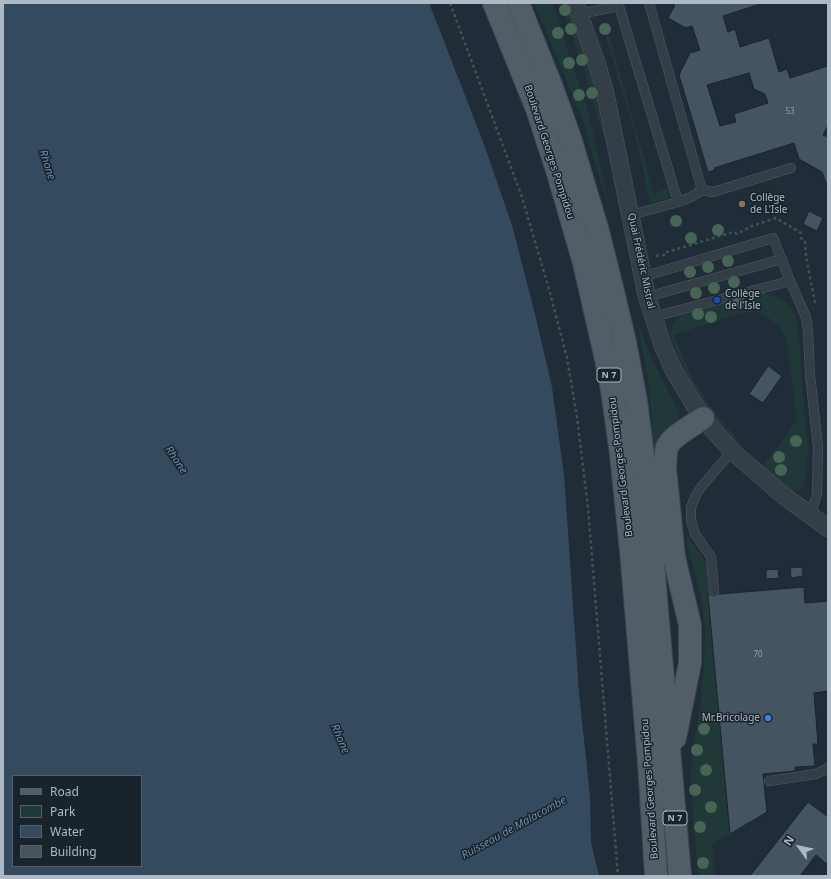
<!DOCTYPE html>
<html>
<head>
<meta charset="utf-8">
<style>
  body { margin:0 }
  #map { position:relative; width:831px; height:879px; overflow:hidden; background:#202c37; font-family:"Noto Sans",sans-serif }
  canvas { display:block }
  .frame { position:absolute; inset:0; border:4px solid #adb9c4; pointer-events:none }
  .legend { position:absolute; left:12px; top:775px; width:130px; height:92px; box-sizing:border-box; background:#19232c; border:1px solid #545f69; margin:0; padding:5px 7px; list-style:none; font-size:12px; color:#adb9c4 }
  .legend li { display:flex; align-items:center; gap:8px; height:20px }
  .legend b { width:20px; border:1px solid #545f69 }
  .north { position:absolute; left:779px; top:827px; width:40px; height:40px; -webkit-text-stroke:3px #19232c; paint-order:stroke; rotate:303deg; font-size:11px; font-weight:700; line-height:16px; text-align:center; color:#adb9c4 }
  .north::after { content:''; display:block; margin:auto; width:14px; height:18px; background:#adb9c4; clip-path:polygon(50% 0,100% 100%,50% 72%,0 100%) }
</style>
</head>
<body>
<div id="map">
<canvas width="831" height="879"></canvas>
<div class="frame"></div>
<ul class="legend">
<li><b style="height:5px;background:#515d67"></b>Road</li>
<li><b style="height:11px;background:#213838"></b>Park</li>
<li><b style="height:11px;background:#334a5f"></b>Water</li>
<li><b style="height:11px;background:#455461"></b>Building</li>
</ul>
<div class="north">N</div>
</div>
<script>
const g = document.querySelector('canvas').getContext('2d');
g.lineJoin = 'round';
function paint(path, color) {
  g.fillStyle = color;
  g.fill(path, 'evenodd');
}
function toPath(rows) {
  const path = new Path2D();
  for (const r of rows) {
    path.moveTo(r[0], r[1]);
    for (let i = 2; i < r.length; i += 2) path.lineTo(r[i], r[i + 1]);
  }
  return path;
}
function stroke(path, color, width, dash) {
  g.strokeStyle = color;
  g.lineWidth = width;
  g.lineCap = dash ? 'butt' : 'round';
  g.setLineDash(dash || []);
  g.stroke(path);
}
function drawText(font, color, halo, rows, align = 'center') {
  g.font = font + ' "Noto Sans",sans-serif';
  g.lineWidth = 3;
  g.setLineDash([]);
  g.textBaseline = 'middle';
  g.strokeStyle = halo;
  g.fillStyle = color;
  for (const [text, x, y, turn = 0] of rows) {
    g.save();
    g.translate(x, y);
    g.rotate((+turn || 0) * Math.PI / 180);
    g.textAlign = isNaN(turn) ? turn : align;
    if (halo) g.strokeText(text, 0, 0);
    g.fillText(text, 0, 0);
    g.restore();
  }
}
paint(toPath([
  [534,3,552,3,558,18,569,54,588,111,611,214,604,191,602,187,583,122,566,79],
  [561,3,565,3,592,79,606,138,603,135,579,55],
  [602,22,605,22,654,193,667,189,669,198,650,203,641,160,635,135],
  [765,293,775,296,784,301,791,308,795,314,798,330,800,346,802,386,808,447,806,474,804,485,801,490,798,491,793,491,788,489,763,466,797,420,786,338,778,325,766,316,755,312,745,312,673,335,696,385,719,418,741,443,738,445,714,417,698,394,686,372,673,344,670,334,671,330,674,323,679,317,682,315,755,294],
  [637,322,656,368,680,413,679,417,665,433,658,495,652,424,648,378],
  [688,536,706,562,730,834,712,844,715,876,698,876,693,818,691,775,692,752,700,709,704,666,705,632,701,596,686,543]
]), '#213838');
paint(toPath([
  [3,3,429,3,482,139,512,225,534,310,552,387,564,475,579,692,590,797,591,842,599,876,3,876],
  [13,776,141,776,141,866,13,866]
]), '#334a5f');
const building = toPath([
  [672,3,763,3,723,16,728,32,735,29,740,47,769,38,779,72,787,69,790,78,828,66,828,125,823,135,828,137,828,188,822,172,799,159,794,143,714,168,715,170,708,172,679,75,690,53,700,50,692,26,686,28,668,18,675,5,672,3],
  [749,73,754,89,765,94,768,103,734,114,736,122,720,126,707,85,749,73],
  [809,211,823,218,817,231,803,224,809,211],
  [768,366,782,376,763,403,749,394,768,366],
  [802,567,803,576,791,578,790,568,802,567],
  [778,569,779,578,766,579,766,570,778,569],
  [804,587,805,603,828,601,828,691,814,693,818,744,813,744,815,766,795,767,795,771,763,774,767,812,730,834,708,595,804,587],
  [808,802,828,817,828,865,816,855,800,876,750,876,808,802]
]);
paint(building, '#455461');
stroke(building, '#1b252e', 1);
const service = toPath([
  [649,3,702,190,713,192,791,168],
  [579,14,619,6,678,202,631,215],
  [678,202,691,197,702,190],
  [642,277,773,238,790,281],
  [647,297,782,259],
  [653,317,790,281,806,317,808,331,810,375,818,447,817,494,810,516],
  [714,592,711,557,695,534,691,520,691,507,696,495,702,486,732,451],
  [769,781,816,774,828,768]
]);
const minor = toPath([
  [575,3,597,64,605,92,647,297,663,346,673,369,692,401,703,418,715,432,732,451,784,496,828,528]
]);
const primary = toPath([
  [494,3,537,109,557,170,584,263,606,359,612,390,621,454,631,551,649,763,656,876],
  [518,3,551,85,570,138,584,185,597,228,610,279,625,342,636,401,645,471,680,876],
  [675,738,690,663,690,625,674,557,665,468,666,453,667,447,671,441,679,434,703,418]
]);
stroke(service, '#515c65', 10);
stroke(minor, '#515c65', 18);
stroke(primary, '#3d4751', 24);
stroke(toPath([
  [450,3,522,197,550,293,567,358,577,417,588,508,618,876],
  [656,256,664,255,664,253,733,232,737,234,752,226,776,218,801,233,801,238,805,241,806,256,815,303]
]), '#3f5454', 2.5, [3, 3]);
stroke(service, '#333e47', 9);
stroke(minor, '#333e47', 17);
stroke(primary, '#515d67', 22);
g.fillStyle = '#466554';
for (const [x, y] of [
  [565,10],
  [571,29],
  [605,29],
  [558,33],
  [582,60],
  [569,63],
  [592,93],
  [579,95],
  [676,221],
  [718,230],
  [691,238],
  [728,261],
  [708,267],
  [690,272],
  [734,282],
  [714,288],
  [696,293],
  [739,302],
  [698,314],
  [711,317],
  [796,441],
  [779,457],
  [781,470],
  [704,729],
  [697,750],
  [706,770],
  [695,790],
  [711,807],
  [700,827],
  [703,863]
]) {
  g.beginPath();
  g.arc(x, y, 6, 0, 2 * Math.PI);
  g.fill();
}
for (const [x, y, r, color] of [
  [742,204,4,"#8d6e63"],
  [717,300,4,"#1a4fb4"],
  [768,718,4,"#3f7fe0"]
]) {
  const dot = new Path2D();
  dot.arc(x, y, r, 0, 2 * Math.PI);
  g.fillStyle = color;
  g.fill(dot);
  stroke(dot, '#19232c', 1.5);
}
drawText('8px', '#93a0ab', null, [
  ["53",790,112],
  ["70",758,655]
]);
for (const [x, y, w] of [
  [609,375,24],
  [675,818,24]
]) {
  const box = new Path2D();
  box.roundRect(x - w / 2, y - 7, w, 14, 3);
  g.fillStyle = '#19232c';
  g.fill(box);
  stroke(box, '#adb9c4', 1);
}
drawText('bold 9px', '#adb9c4', null, [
  ["N 7",609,375],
  ["N 7",675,818]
]);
drawText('10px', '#adb9c4', '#19232c', [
  ["Boulevard Georges Pompidou",549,152,72],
  ["Quai Frédéric Mistral",641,261,78],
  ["Boulevard Georges Pompidou",621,467,-97],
  ["Boulevard Georges Pompidou",650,789,-94]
]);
drawText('10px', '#adb9c4', '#19232c', [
  ["Collège",750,198],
  ["de L'Isle",750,210],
  ["Collège",725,294],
  ["de l'Isle",725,306],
  ["Mr.Bricolage",760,718,"right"]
], 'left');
drawText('italic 11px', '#6d8da9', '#19232c', [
  ["Rhone",47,165,72],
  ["Rhone",176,460,56],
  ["Rhone",340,739,67],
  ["Ruisseau de Malacombe",514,828,-29]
]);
</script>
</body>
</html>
